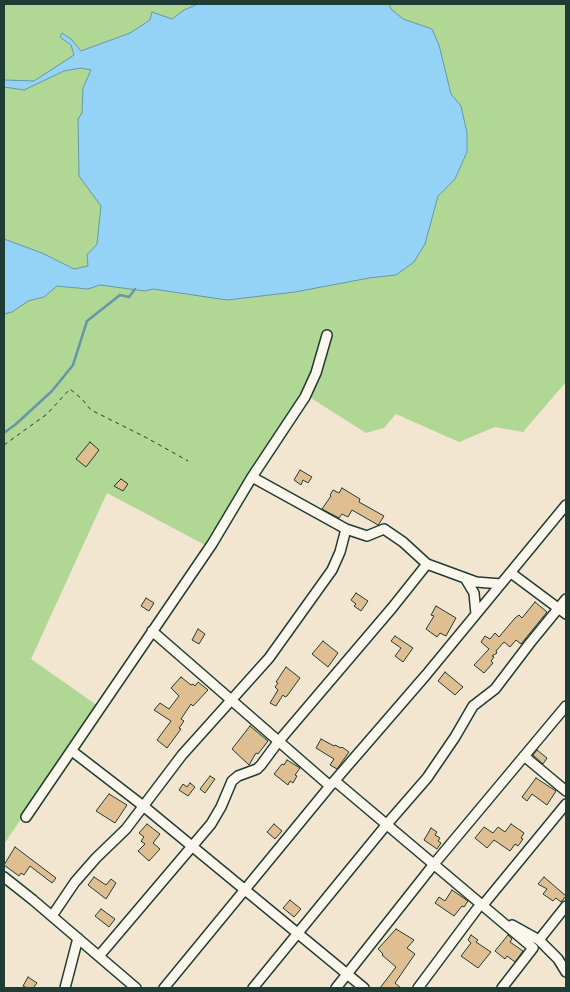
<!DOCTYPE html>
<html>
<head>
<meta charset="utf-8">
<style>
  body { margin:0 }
  #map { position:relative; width:570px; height:992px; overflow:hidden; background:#f3e6d1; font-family:Kalam,sans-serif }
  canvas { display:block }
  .frame { position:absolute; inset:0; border:5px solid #1f3d34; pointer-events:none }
</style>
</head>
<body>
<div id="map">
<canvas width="570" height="992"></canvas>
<div class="frame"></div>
</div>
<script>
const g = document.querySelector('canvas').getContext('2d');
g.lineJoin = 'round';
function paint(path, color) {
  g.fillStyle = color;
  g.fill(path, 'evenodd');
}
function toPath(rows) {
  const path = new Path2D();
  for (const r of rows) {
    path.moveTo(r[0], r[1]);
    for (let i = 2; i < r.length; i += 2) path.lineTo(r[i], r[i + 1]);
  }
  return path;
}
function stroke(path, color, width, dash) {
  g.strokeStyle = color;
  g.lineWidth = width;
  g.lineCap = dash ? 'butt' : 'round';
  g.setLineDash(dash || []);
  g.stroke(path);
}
paint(toPath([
  [4,4,566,4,566,382,523,432,495,427,459,442,396,414,384,428,366,433,303,393,205,545,107,493,31,659,98,706,4,844]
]), '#b0d793');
const water = toPath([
  [198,4,389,4,391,9,403,19,432,29,439,45,451,94,461,106,467,133,467,152,455,179,438,196,425,244,414,262,396,275,369,278,295,292,227,300,153,289,145,291,100,285,88,289,57,286,44,297,28,301,12,312,4,314,4,239,42,253,74,269,88,266,87,255,97,244,101,206,79,176,78,119,82,113,83,88,91,70,81,68,64,71,24,90,4,87,4,80,34,81,74,55,71,45,60,37,62,33,71,39,81,51,130,33,150,20,152,12,172,19,184,10,198,4]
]);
paint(water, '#95d3f6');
stroke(water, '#6697a8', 1);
stroke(toPath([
  [4,433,16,424,52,391,73,365,87,321,120,295,129,297,135,289]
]), '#6697a8', 2.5);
const building = toPath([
  [90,442,99,450,86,467,76,459,90,442],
  [300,470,312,477,308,483,303,480,301,485,294,480,300,470],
  [121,479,128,484,123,491,114,486,121,479],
  [342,488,360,499,359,502,384,516,379,524,378,525,352,510,348,517,342,514,339,518,322,509,331,496,330,495,333,490,339,493,342,488],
  [356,593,368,601,361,611,354,606,356,604,351,600,356,593],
  [146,598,154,603,149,611,141,606,146,598],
  [535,602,547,612,521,644,516,640,510,647,504,642,496,651,497,653,492,656,494,657,491,661,493,663,484,673,474,665,489,649,481,642,485,636,490,639,495,633,499,637,515,618,519,615,522,618,535,602],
  [436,606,456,618,446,636,440,633,437,637,426,629,434,616,431,615,436,606],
  [198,629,205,634,199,644,192,640,198,629],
  [395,636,413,648,403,662,395,656,401,648,391,641,395,636],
  [323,641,338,653,328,667,312,654,323,641],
  [286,667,300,678,287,696,285,697,283,695,276,706,270,703,278,690,275,687,278,683,276,682,286,667],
  [445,672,463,687,455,695,438,681,445,672],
  [181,677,191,685,193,684,195,686,198,682,208,690,193,706,191,704,181,719,184,721,179,728,181,729,167,748,157,740,171,721,154,710,160,703,169,709,179,696,171,688,181,677],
  [250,726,268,741,258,754,256,753,249,765,232,749,250,726],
  [321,739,334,746,335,745,341,748,342,747,349,752,337,769,330,765,334,759,316,748,321,739],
  [537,750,547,758,543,764,533,755,537,750],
  [287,760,300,768,295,775,297,776,293,783,290,781,288,785,274,774,282,764,284,765,287,760],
  [210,776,215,779,205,793,200,789,210,776],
  [536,778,556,791,547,805,532,794,527,801,522,797,536,778],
  [190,783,195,787,188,796,179,790,183,784,187,787,190,783],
  [109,794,127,805,115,823,96,811,109,794],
  [147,824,160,834,153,843,160,849,149,861,138,851,145,844,141,841,144,837,139,833,147,824],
  [274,824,282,831,275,839,267,832,274,824],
  [511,824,524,833,521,838,523,839,518,846,515,844,510,851,494,840,487,848,475,838,484,827,493,833,498,827,505,832,511,824],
  [431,828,437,832,435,835,440,838,438,841,441,843,437,849,424,840,431,828],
  [15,847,56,878,52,883,30,866,24,875,21,873,19,876,4,865,15,847],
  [94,877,106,885,111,879,116,883,106,899,88,885,94,877],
  [544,877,566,896,561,902,556,898,553,901,543,894,547,889,538,884,544,877],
  [452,890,468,901,464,907,462,906,454,916,435,903,439,897,445,901,452,890],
  [290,900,301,909,294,917,283,908,290,900],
  [101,909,115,919,109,927,95,916,101,909],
  [396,929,414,940,407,948,415,954,395,983,401,988,380,988,396,967,382,955,383,954,378,949,396,929],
  [471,935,478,940,476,942,491,952,478,968,461,956,471,943,468,940,471,935],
  [508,935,512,939,510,942,523,951,515,962,507,956,505,959,495,951,508,935],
  [28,977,37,983,33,988,27,988,23,986,28,977]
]);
paint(building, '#dfbe91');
stroke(building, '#1f3d34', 1);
const minor = toPath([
  [252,477,346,529,367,536,384,529,403,542,427,564,476,582,501,584],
  [511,573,566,614],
  [465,578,474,593,476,614],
  [152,631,330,786],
  [72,751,142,805,364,988],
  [524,756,566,791],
  [335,781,533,948,502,988],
  [26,817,212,544,252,477,305,397,316,373,327,335],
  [4,877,33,900,136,988],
  [483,905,566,804],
  [52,916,75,882,96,858,126,829,182,755,269,658,332,570,340,552,346,529],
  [512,925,539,940,558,959,566,972],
  [539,940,566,906],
  [99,956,211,824,221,807,232,781,238,776,257,769,261,765,278,742,392,608,427,564],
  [65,988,78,938],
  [164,988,330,786,426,675,566,505],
  [253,988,387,824,427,778,455,737,473,706,495,689,530,643,566,599],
  [336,988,434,864,566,706],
  [418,988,477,909]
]);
stroke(minor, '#1f3d34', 12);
stroke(toPath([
  [4,445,47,414,70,389,82,399,91,410,147,438,188,461]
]), '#1f3d34', 1, [4, 4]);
stroke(minor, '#fbf7ec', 9);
</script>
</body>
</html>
